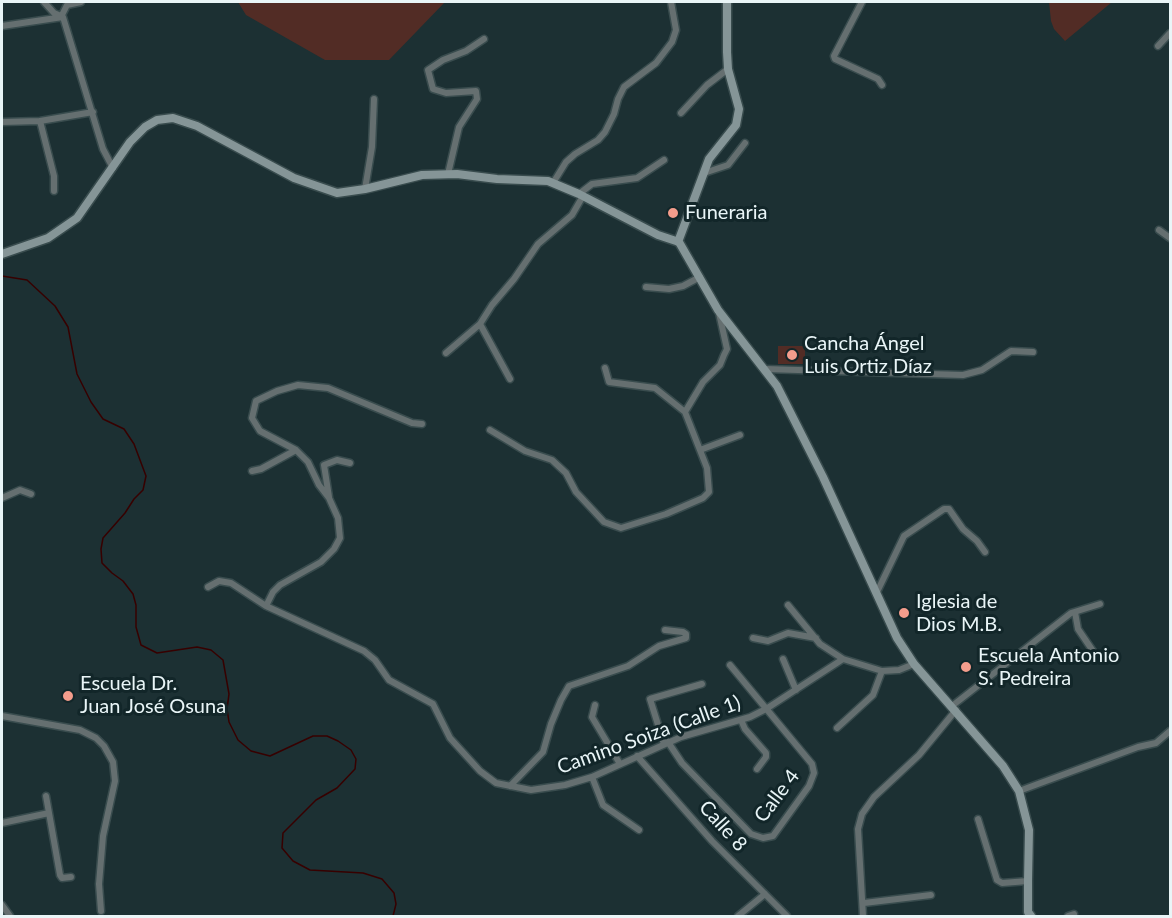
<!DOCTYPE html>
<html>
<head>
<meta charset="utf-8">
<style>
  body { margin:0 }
  #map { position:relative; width:1172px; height:918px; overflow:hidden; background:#1c3033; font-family:Lato,sans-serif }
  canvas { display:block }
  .frame { position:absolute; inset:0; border:3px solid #e9f5f7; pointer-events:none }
</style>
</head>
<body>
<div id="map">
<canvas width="1172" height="918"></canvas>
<div class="frame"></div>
</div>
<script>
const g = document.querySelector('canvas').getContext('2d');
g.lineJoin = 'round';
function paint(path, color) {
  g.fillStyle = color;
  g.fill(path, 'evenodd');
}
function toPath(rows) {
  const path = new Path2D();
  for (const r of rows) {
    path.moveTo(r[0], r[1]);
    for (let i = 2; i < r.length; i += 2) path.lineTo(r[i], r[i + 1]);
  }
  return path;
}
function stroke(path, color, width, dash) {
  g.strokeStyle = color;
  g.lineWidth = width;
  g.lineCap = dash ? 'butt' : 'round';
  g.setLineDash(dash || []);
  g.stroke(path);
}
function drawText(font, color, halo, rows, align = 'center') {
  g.font = font + ' Lato,sans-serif';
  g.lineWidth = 6;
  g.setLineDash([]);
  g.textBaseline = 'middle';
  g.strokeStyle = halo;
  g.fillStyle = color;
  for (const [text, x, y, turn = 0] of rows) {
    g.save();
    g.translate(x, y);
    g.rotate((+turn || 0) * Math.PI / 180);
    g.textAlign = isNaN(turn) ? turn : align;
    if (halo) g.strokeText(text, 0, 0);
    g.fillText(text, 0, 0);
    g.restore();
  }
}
paint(toPath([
  [238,2,445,2,389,60,325,60,246,15],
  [1049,2,1112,2,1065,41,1054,29,1051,21],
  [778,346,805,346,805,364,778,364]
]), '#522c25');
stroke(toPath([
  [2,276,27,280,55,306,68,327,77,374,91,402,103,419,124,429,134,444,146,476,143,490,134,499,125,513,103,538,101,549,102,563,112,573,123,581,133,594,136,605,136,627,141,645,157,653,197,647,211,650,223,660,229,694,227,709,229,722,238,740,251,751,270,756,313,736,327,736,338,741,351,750,356,759,355,769,337,788,316,800,283,833,282,848,293,861,310,870,363,873,382,879,394,893,396,904,393,916]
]), '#370000', 1.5);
const street = toPath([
  [44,2,54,13,63,17,103,149,113,168],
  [862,2,834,56,835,59,878,79,882,85],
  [62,15,67,5,81,2],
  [2,26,63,17],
  [1158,46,1170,33],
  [681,113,707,85,728,69],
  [40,121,54,176,54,191],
  [2,122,40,121,93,112],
  [704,173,728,165,745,143],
  [448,174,459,127,477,99,476,91,446,93,433,89,428,70,443,60,466,51,484,39],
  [553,183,566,162,575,154,598,140,605,132,614,114,618,99,624,87,656,63,672,42,676,30,671,2],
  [365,189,372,147,374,99],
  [579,194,592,184,637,178,664,160],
  [1159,230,1170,238],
  [646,287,669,289,683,286,700,277],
  [446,353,480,324],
  [605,368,609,382,655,388,685,412],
  [765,369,963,375,982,370,1011,351,1033,352],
  [510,379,480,324,492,305,514,279,538,244,572,215,583,196],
  [490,430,525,451,552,460,566,473,576,492,604,522,621,528,666,514,703,498,709,492,707,468,685,412,703,382,720,365,724,355,727,349,719,313],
  [700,450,740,435],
  [252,471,261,469,296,450],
  [329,497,324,465,337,460,350,463],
  [2,498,20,490,31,494],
  [208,587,219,581,231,583,266,606,364,651,375,660,389,680,433,704,450,738,480,771,496,783,531,790,565,785,592,777,681,737,750,717,766,709,843,659,882,671,899,670,914,664],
  [877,592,904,536,944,509,949,509,963,529,977,541,985,552],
  [788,605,820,644,843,659],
  [266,606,273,592,280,585,321,562,334,549,340,538,338,518,329,498,319,485,308,462,296,450,260,431,252,418,256,401,277,391,298,385,328,388,412,423,422,424],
  [1075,612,1078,629,1095,654],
  [753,638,768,641,788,633,816,638],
  [783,659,796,690],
  [595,705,592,717,620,764],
  [952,706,1071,613,1100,604],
  [2,716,80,730,96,738,104,746,113,762,115,781,103,836,99,884,101,911],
  [741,720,745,729,766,753,766,757,757,769],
  [837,728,873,695,882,671],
  [668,742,682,763,751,834,763,838,773,836,809,786,814,773,812,764,730,665],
  [664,744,650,699,702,684],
  [637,756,712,841,787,916],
  [592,777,603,805,639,830],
  [510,786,543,752,551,724,561,700,569,686,628,666,659,646,686,638,686,634,683,632,665,630],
  [1019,791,1138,747,1156,743,1170,731],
  [46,796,60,875,62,878,71,877],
  [978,819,997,880,1002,883,1028,881],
  [2,823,49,813],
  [864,903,931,895],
  [2,905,10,916],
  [738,916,765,894],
  [863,916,858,829,862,814,874,797,919,755,956,710],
  [1068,916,1074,914]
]);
const secondary = toPath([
  [678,242,709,159,736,125,739,109,728,69,727,52,727,2],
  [2,254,48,238,77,218,130,142,145,127,157,120,173,118,197,126,294,178,337,193,365,189,422,175,457,174,497,179,548,181,579,194,658,235,679,242,718,310,777,386,823,477,897,638,914,664,1003,766,1019,791,1029,830,1028,881,1028,912,1031,916]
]);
stroke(street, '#394c4e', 9);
stroke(secondary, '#394c4e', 11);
stroke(street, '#656f70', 6);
stroke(secondary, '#859597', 8);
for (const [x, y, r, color] of [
  [673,213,6,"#f49d8c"],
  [792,355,6,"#f49d8c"],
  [904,613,6,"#f49d8c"],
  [966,667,6,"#f49d8c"],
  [68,696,6,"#f49d8c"]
]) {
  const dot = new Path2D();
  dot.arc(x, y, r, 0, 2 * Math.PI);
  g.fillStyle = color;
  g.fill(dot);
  stroke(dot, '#122629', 2);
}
drawText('20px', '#e9f5f7', '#122629', [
  ["Funeraria",685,213],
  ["Cancha Ángel",804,344],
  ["Luis Ortiz Díaz",804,367],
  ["Iglesia de",916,602],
  ["Dios M.B.",916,625],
  ["Escuela Antonio",978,656],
  ["S. Pedreira",978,679],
  ["Escuela Dr.",80,684],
  ["Juan José Osuna",80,707]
], 'left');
drawText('20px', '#e9f5f7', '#122629', [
  ["Camino Soiza (Calle 1)",649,735,-20],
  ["Calle 4",777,796,-53],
  ["Calle 8",723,826,48]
]);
</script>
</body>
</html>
